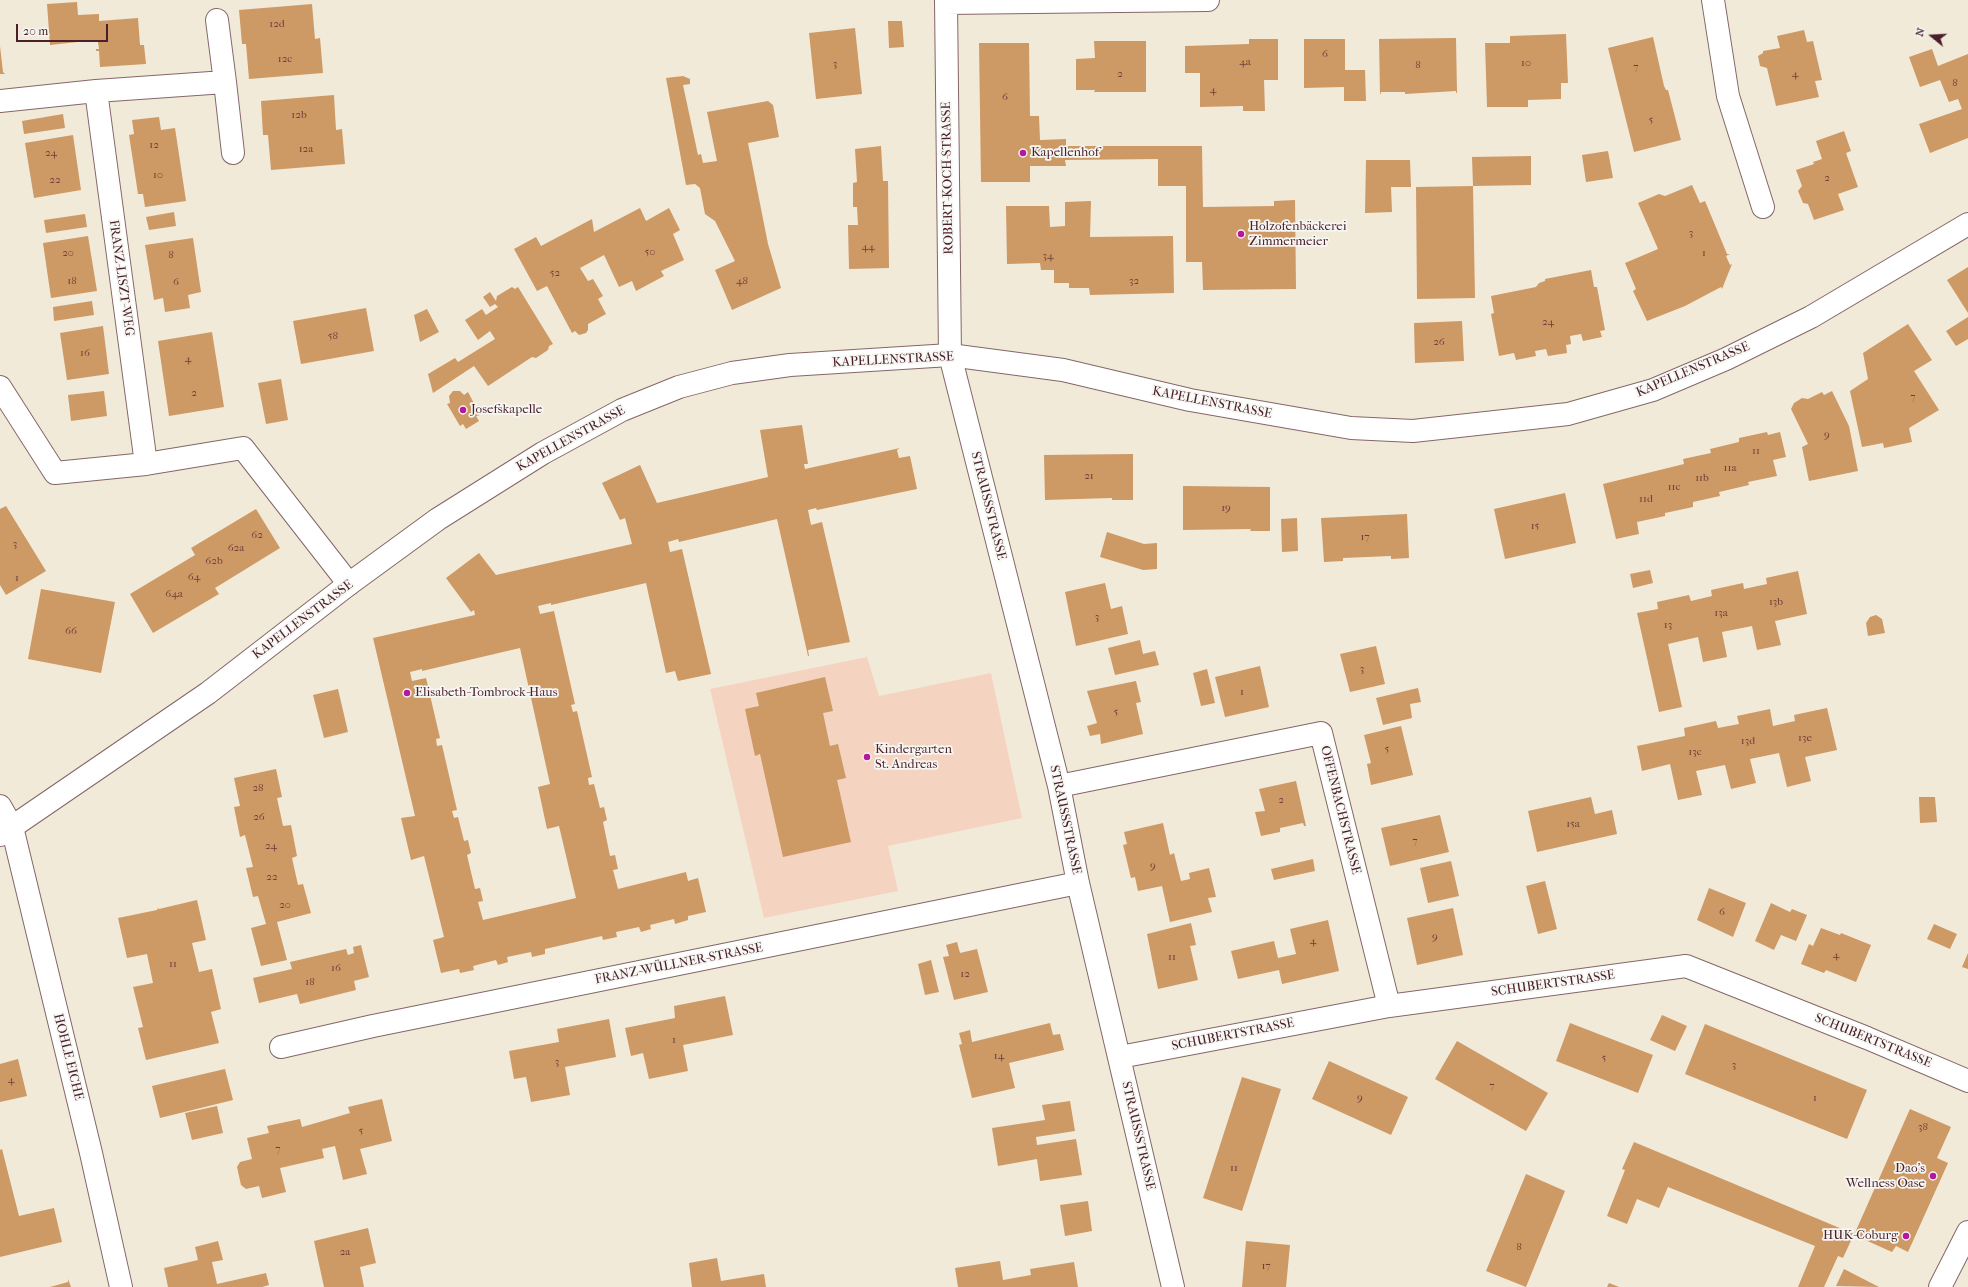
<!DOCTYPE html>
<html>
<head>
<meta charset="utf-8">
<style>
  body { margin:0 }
  #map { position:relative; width:1968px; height:1287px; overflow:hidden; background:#f2ead8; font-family:"IM FELL French Canon",serif }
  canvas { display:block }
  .north { position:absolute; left:1912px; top:16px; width:40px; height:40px; -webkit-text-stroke:3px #f6f6f2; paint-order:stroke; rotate:288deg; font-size:11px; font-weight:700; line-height:16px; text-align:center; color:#4a1f2b }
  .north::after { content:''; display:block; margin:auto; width:14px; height:18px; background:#4a1f2b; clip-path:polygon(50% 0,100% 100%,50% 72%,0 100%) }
  .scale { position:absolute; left:16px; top:24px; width:92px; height:18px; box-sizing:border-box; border:2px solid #4a1f2b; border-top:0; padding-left:5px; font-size:12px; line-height:14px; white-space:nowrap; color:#4a1f2b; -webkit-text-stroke:3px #f6f6f2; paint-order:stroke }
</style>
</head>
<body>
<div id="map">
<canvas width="1968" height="1287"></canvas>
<div class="north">N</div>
<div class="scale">20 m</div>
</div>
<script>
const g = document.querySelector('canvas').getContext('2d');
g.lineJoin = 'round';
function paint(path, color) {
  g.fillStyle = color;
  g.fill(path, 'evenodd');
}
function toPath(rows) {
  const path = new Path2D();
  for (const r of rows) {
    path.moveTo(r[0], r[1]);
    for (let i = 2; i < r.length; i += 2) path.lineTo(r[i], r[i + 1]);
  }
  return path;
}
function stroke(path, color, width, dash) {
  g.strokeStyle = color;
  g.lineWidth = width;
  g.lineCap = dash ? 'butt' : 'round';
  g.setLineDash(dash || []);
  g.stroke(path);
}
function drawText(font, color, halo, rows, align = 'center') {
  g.font = font + ' "IM FELL French Canon",serif';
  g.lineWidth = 3.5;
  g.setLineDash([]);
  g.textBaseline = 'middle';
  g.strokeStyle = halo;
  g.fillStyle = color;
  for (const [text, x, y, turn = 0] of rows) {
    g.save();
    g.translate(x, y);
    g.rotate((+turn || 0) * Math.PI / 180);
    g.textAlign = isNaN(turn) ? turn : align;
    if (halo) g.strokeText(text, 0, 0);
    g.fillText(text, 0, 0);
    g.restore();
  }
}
paint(toPath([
  [867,657,879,696,991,673,1022,818,888,846,898,891,764,918,710,689]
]), '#f5d3c1');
paint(toPath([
  [77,2,78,15,99,14,99,21,138,18,140,45,144,45,146,64,100,67,99,51,96,51,96,49,99,49,98,42,96,42,96,40,50,45,47,4],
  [312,4,315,39,320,38,323,73,249,79,246,44,242,44,239,10],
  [888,21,902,21,904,47,889,48],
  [855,28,862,94,816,99,809,33],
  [1804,30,1807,42,1813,41,1822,80,1815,81,1819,97,1776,106,1767,68,1760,66,1758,56,1763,53,1763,51,1780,48,1777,36],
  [1566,34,1568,83,1561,83,1561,99,1528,100,1528,107,1487,107,1485,43,1510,43,1510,36],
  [1653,37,1664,86,1666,90,1668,90,1681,140,1634,152,1608,48],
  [1456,38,1457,93,1456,93,1456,91,1405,94,1405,92,1381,92,1380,95,1379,39],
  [1249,39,1278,39,1278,80,1264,80,1265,111,1243,111,1243,106,1200,107,1200,73,1185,73,1185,46,1249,44],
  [1304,39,1345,39,1345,70,1365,70,1366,101,1344,101,1344,87,1304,88],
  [1094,41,1146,41,1146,92,1094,92,1095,90,1076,90,1076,59,1095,58],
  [979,43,1029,43,1030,116,1039,116,1040,140,1066,139,1066,146,1202,146,1203,207,1274,206,1274,201,1295,200,1296,289,1203,290,1202,262,1186,262,1186,186,1158,186,1158,159,1065,160,1066,166,1030,166,1030,182,981,182],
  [0,46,3,72,5,74,0,74],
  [1932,49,1938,66,1968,54,1968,138,1930,153,1919,124,1962,109,1958,99,1949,102,1940,80,1920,87,1909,57],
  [683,76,690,79,690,84,683,85,698,155,701,154,703,163,717,161,707,112,768,101,773,105,779,137,748,143,768,244,781,288,732,310,715,270,735,261,715,221,705,214,700,188,695,184,686,185,666,78],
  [334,95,336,130,342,129,345,164,271,170,268,135,263,135,261,101],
  [63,114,65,128,24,134,22,121],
  [159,117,161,130,175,128,186,201,145,207,143,194,138,194,129,135,134,134,132,120],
  [1844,131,1851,151,1846,153,1858,187,1838,194,1844,210,1814,220,1808,204,1803,203,1798,191,1802,186,1796,170,1814,164,1813,162,1822,159,1816,141],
  [73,135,81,190,34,198,25,143],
  [881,146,883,181,888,181,889,268,849,269,848,225,858,225,857,207,853,207,853,183,857,182,855,149],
  [1608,151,1613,178,1586,182,1582,155],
  [1531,156,1531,185,1473,186,1472,157],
  [1366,160,1410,160,1411,187,1391,187,1392,212,1365,213],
  [1692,185,1700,203,1705,201,1727,254,1730,254,1726,256,1730,265,1732,264,1722,289,1721,287,1685,306,1647,321,1633,291,1636,289,1625,263,1658,249,1638,203,1659,194,1665,196],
  [1473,186,1475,298,1417,299,1416,187],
  [1091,201,1090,237,1173,236,1174,293,1090,295,1089,288,1069,288,1069,283,1054,283,1054,270,1041,270,1040,263,1007,264,1006,206,1049,206,1050,227,1065,226,1065,202],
  [640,208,646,221,669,208,680,230,673,234,684,260,661,271,664,276,636,291,632,281,619,287,604,255,580,268,588,281,593,279,603,296,598,299,606,314,588,324,588,330,586,333,579,335,575,331,572,333,547,286,537,291,514,249,536,237,541,246,592,219,594,232],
  [174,212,176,226,149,230,146,217],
  [85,214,87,227,46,233,44,220],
  [88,236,97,291,51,298,43,243],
  [193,238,201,292,188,295,190,308,165,312,163,298,154,300,145,245],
  [1968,267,1968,313,1947,280],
  [1591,270,1594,287,1597,287,1605,330,1600,331,1602,337,1583,341,1581,334,1570,336,1571,344,1566,345,1567,353,1548,356,1546,349,1535,351,1536,356,1516,360,1514,353,1499,356,1491,314,1494,313,1491,296,1536,287,1539,283,1545,281,1545,279],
  [512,287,515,289,518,287,553,344,549,346,548,350,536,358,532,357,488,386,474,366,433,393,428,374,455,358,458,362,495,339,490,331,478,340,465,320,482,309,486,315,498,307,495,304,490,307,483,297,490,292,496,301,497,296],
  [92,301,94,315,54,321,53,307],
  [366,308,374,351,301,364,293,321],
  [427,309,439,332,420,342,414,315],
  [1968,317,1968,339,1956,346,1946,331],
  [1462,321,1464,361,1415,363,1414,323],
  [1908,324,1932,360,1914,371,1939,410,1909,428,1912,442,1884,448,1883,443,1862,447,1850,391,1868,379,1863,353],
  [103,326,109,374,67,380,60,333],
  [212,332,224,407,169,416,158,341],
  [281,379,288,420,266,424,258,383],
  [104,391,107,416,71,421,68,395],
  [453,391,460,391,464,395,468,392,480,415,476,416,479,421,466,429,463,424,460,426,447,404,450,403,449,396],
  [1832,391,1849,426,1858,471,1809,481,1802,447,1808,444,1791,409,1794,403,1802,398,1808,399,1822,392,1824,395],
  [802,425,808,464,804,464,805,469,900,448,897,450,899,458,910,456,917,489,817,510,816,508,808,510,811,525,822,522,850,642,808,650,809,656,808,656,777,519,679,542,678,539,668,542,670,552,682,549,711,674,678,681,675,671,666,673,646,583,551,605,551,603,538,606,540,614,554,611,575,704,571,705,573,712,577,711,592,777,588,778,589,785,594,784,600,808,604,807,607,820,603,822,610,856,615,855,618,869,613,870,618,889,686,872,688,881,698,878,706,912,688,916,688,920,675,924,674,919,650,925,651,929,641,932,639,927,616,932,617,937,603,940,602,936,545,949,545,954,532,957,531,952,507,957,508,962,498,965,496,960,473,966,474,970,460,973,459,969,441,973,433,940,444,937,424,856,411,860,401,818,415,816,373,638,475,615,474,610,471,612,446,578,479,553,496,575,632,544,625,518,620,520,602,483,640,465,657,503,768,477,760,430],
  [520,648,550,784,538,787,547,829,559,826,576,898,483,920,478,902,483,901,480,888,475,889,467,855,471,853,468,840,464,841,458,817,454,818,452,811,457,810,442,745,437,746,436,739,440,738,426,678,412,681,410,672,422,669,422,671],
  [1767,432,1768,435,1780,432,1786,457,1773,460,1777,476,1748,482,1749,485,1719,492,1720,496,1693,502,1693,507,1665,513,1665,516,1637,522,1639,534,1616,539,1603,484,1684,464,1683,459,1711,453,1710,449,1739,442,1739,438],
  [1133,454,1133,500,1112,500,1112,498,1045,500,1044,455],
  [1183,486,1270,487,1270,531,1250,531,1251,529,1183,530],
  [1565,493,1576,543,1505,559,1494,509],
  [6,506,46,571,6,595,0,585,0,509],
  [256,509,280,548,215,588,219,594,153,633,130,594,195,555,191,548],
  [1407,514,1409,558,1391,559,1391,556,1343,558,1343,561,1324,562,1321,518],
  [1297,518,1298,551,1282,552,1281,519],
  [1107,532,1144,544,1157,543,1157,569,1143,570,1100,557],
  [1650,570,1653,583,1633,588,1630,574],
  [1798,571,1807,614,1775,621,1781,645,1757,650,1752,626,1722,632,1727,657,1703,662,1698,637,1668,644,1682,707,1659,712,1637,613,1658,609,1657,602,1689,595,1691,601,1712,596,1711,590,1743,583,1744,589,1767,584,1766,578],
  [1105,583,1111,609,1122,606,1128,634,1076,646,1065,592],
  [41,589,115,602,101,673,28,659],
  [1876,615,1882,619,1885,633,1868,636,1866,623,1870,617],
  [1140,640,1143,654,1155,651,1159,665,1115,675,1108,648],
  [1376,646,1385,684,1350,692,1340,654],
  [1260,666,1269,707,1225,717,1215,677],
  [1207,669,1215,703,1201,706,1193,673],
  [825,677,833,711,823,713,830,746,838,744,846,778,837,780,851,842,783,857,760,754,755,756,745,709,759,706,756,693],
  [1136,681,1141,702,1136,703,1143,734,1101,744,1100,734,1090,736,1087,726,1097,723,1087,691],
  [1418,688,1421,702,1410,704,1412,718,1383,725,1376,698],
  [338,689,348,732,324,738,313,695],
  [1827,708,1837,750,1805,757,1811,781,1787,787,1779,753,1750,759,1756,783,1731,789,1725,765,1696,771,1702,795,1678,800,1670,764,1642,771,1637,746,1685,736,1684,728,1716,721,1718,728,1739,724,1737,716,1770,709,1773,726,1795,721,1794,715],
  [1401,726,1413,775,1371,785,1367,764,1371,763,1364,735],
  [276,769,282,797,277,798,283,826,291,825,297,856,292,858,298,885,303,884,311,913,277,922,287,960,261,966,251,928,266,924,258,896,253,897,246,868,253,867,245,835,240,837,234,807,240,806,234,778],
  [1296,781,1306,826,1304,826,1303,823,1280,828,1280,832,1261,836,1255,812,1265,811,1259,789],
  [1591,797,1595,814,1612,810,1617,834,1537,852,1528,811],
  [1919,797,1935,797,1937,822,1920,823],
  [1440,815,1449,852,1390,866,1381,828],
  [1163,823,1170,855,1174,853,1181,881,1190,879,1189,873,1209,868,1216,897,1208,898,1212,912,1170,922,1162,886,1138,891,1135,877,1131,878,1123,845,1127,844,1124,832],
  [1313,859,1315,871,1274,880,1271,869],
  [1451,861,1459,896,1428,903,1420,868],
  [1545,881,1557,929,1538,934,1526,886],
  [1709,888,1746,903,1733,937,1697,920],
  [197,900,206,940,192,943,199,972,212,969,221,1009,211,1012,219,1043,146,1060,138,1028,143,1027,133,987,153,983,147,954,127,958,118,918,157,910,158,908,159,909],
  [1771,903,1790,912,1792,909,1807,915,1796,941,1781,935,1774,950,1755,941],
  [1453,908,1463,955,1417,965,1407,918],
  [1328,920,1339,971,1282,984,1279,970,1238,979,1231,951,1274,941,1278,958,1296,954,1290,929],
  [1191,923,1196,945,1190,946,1198,980,1158,989,1147,934],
  [1934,924,1957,934,1950,949,1927,939],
  [1821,928,1840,935,1841,933,1871,945,1856,982,1826,970,1824,973,1801,964,1809,944,1813,946],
  [957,942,960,953,977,949,988,992,954,1000,943,957,949,956,946,945],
  [361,945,369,977,354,981,356,990,300,1004,297,994,259,1003,253,978,292,969,290,962,346,949,348,955,354,953,353,947],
  [1968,953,1968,969,1962,967],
  [931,960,939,992,925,995,918,964],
  [725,996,733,1035,683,1045,688,1071,649,1079,643,1053,631,1056,625,1028,675,1018,674,1006],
  [1662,1015,1687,1026,1675,1051,1650,1040],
  [609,1019,616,1057,565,1067,570,1095,531,1102,526,1077,514,1079,509,1051,559,1042,557,1029],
  [1050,1023,1053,1035,1060,1034,1064,1050,1009,1063,1015,1088,972,1098,959,1045,962,1044,959,1033,970,1030,972,1042],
  [1570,1023,1653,1055,1638,1093,1556,1061],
  [1705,1024,1867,1090,1847,1139,1685,1074],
  [1457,1041,1548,1093,1526,1131,1435,1079],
  [18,1059,27,1096,0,1102,0,1064],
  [1329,1061,1408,1097,1391,1135,1312,1099],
  [225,1069,233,1100,160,1118,152,1086],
  [1242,1077,1281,1089,1242,1211,1203,1198],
  [382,1099,392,1141,360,1149,367,1174,343,1180,335,1146,322,1149,324,1158,280,1168,286,1192,262,1198,259,1186,246,1189,241,1185,237,1167,240,1162,252,1159,247,1138,269,1133,267,1126,300,1119,302,1127,316,1123,350,1113,348,1107],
  [1070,1101,1075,1131,1036,1137,1037,1145,1076,1139,1082,1175,1040,1181,1037,1159,998,1166,992,1128,1045,1120,1042,1105],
  [217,1106,223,1133,192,1140,185,1113],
  [1910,1109,1951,1127,1937,1158,1948,1163,1908,1252,1896,1246,1892,1252,1854,1235],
  [1634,1142,1854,1234,1843,1258,1838,1256,1824,1287,1798,1287,1815,1246,1668,1187,1659,1208,1637,1199,1627,1224,1607,1216,1625,1170,1622,1169],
  [2,1149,19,1216,54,1208,62,1242,0,1257,0,1150],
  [1526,1174,1565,1191,1526,1287,1486,1271],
  [1088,1201,1092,1231,1065,1236,1060,1205],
  [368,1228,376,1263,360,1267,364,1287,324,1287,314,1241],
  [218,1241,223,1260,212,1262,217,1284,266,1273,269,1285,262,1287,168,1287,164,1268,198,1260,195,1247],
  [1246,1241,1290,1245,1286,1287,1242,1287],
  [717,1258,721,1281,764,1274,766,1287,692,1287,689,1263],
  [1000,1261,1003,1280,1031,1275,1030,1269,1074,1262,1078,1287,958,1287,955,1268],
  [1844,1269,1879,1287,1836,1286],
  [68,1279,71,1287,50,1287,68,1282],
  [1609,1283,1619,1287,1607,1287]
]), '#cd9965');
const minor = toPath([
  [946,0,950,355,1059,786,1078,883,1173,1287],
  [1713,0,1728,96,1763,207],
  [946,3,1208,0],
  [225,82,233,153],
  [96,91,225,82,217,20],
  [0,101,96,91,146,464],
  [0,387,55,473,146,464,243,448,349,584],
  [1059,786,1321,733,1389,1006],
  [12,827,91,1153,121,1287],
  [281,1047,373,1026,1078,883],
  [1120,1057,1389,1006,1686,966,1867,1038,1968,1081]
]);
const secondary = toPath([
  [12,827,208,693,349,584,438,519,543,453,622,410,679,387,732,373,790,365,950,355,1063,370,1190,400,1351,428,1413,431,1568,414,1653,390,1726,359,1811,317,1968,224],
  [1940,1287,1968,1232]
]);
const primary = toPath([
  [0,806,12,827,0,835]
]);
stroke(minor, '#856668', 24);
stroke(secondary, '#856668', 24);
stroke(primary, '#856668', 24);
stroke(minor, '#fff', 22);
stroke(secondary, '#fff', 22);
stroke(primary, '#fff', 22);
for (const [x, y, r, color] of [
  [1023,153,4,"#b5179e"],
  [1241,234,4,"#b5179e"],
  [463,410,4,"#b5179e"],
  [407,693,4,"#b5179e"],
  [867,757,4,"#b5179e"],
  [1933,1176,4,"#b5179e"],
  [1906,1236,4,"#b5179e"]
]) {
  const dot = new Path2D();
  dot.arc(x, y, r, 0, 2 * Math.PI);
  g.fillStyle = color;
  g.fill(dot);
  stroke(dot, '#f6f6f2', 1.5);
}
drawText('11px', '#6b3e3a', null, [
  ["12d",277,24],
  ["6",1325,54],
  ["12c",285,59],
  ["4a",1245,62],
  ["10",1526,63],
  ["3",835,64],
  ["8",1418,65],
  ["7",1636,67],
  ["2",1120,74],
  ["4",1795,74],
  ["8",1955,83],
  ["4",1213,90],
  ["6",1005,97],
  ["12b",299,115],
  ["5",1651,120],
  ["12",154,145],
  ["12a",306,149],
  ["24",51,153],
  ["10",158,175],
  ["2",1827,178],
  ["22",55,180],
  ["3",1691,233],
  ["44",868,247],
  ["50",650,252],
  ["20",68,253],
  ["1",1704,253],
  ["8",171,255],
  ["34",1048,256],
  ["52",555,273],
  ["18",72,281],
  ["48",742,281],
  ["32",1134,281],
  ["6",176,282],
  ["24",1548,322],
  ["58",333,336],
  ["26",1439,342],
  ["16",85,353],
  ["4",188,359],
  ["2",194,393],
  ["7",1913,397],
  ["9",1827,435],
  ["11",1756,451],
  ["11a",1730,468],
  ["21",1089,476],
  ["11b",1702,478],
  ["11c",1674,487],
  ["11d",1646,499],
  ["19",1226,508],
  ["15",1535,526],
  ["62",257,535],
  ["17",1365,537],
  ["3",15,544],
  ["62a",236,548],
  ["62b",214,561],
  ["64",194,577],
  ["1",17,578],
  ["64a",174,594],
  ["13b",1776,602],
  ["13a",1721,613],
  ["3",1097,617],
  ["13",1668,625],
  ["66",71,631],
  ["3",1362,669],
  ["1",1242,692],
  ["5",1116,712],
  ["13e",1805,738],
  ["13d",1748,741],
  ["5",1387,749],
  ["13c",1695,752],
  ["28",258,788],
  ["2",1281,800],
  ["26",259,817],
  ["15a",1573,824],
  ["7",1415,841],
  ["24",271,846],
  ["9",1153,866],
  ["22",272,877],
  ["20",285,905],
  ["6",1722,912],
  ["9",1435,937],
  ["4",1313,941],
  ["4",1836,955],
  ["11",1172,957],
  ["11",173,964],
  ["16",336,968],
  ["12",965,974],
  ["18",310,982],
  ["1",674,1040],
  ["14",999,1056],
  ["5",1604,1058],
  ["3",557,1062],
  ["3",1734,1065],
  ["4",11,1080],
  ["7",1492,1086],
  ["9",1360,1098],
  ["1",1815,1098],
  ["38",1923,1127],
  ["5",361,1131],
  ["7",278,1149],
  ["11",1234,1168],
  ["8",1519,1247],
  ["2a",345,1252],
  ["17",1266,1266]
]);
drawText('13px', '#4a1f2b', '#f6f6f2', [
  ["Kapellenhof",1031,153],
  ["Holzofenbäckerei",1249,227],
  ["Zimmermeier",1249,242],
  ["Josefskapelle",471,410],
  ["Elisabeth-Tombrock-Haus",415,693],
  ["Kindergarten",875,750],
  ["St. Andreas",875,765],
  ["Dao's",1925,1169,"right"],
  ["Wellness Oase",1925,1184,"right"],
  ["HUK-Coburg",1898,1236,"right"]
], 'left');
drawText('13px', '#4a1f2b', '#f6f6f2', [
  ["ROBERT-KOCH-STRASSE",948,178,-91],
  ["FRANZ-LISZT-WEG",121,278,82],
  ["KAPELLENSTRASSE",893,360,-3],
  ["KAPELLENSTRASSE",1693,370,-23],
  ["KAPELLENSTRASSE",1212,403,11],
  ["KAPELLENSTRASSE",571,439,-29],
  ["STRAUSSSTRASSE",988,506,76],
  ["KAPELLENSTRASSE",303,620,-37],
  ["OFFENBACHSTRASSE",1340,810,76],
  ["STRAUSSSTRASSE",1065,820,78],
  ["FRANZ-WÜLLNER-STRASSE",679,964,-11],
  ["SCHUBERTSTRASSE",1553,984,-8],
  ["SCHUBERTSTRASSE",1233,1035,-11],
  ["SCHUBERTSTRASSE",1873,1041,22],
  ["HOHLE EICHE",68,1057,76],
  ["STRAUSSSTRASSE",1138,1136,77]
]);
</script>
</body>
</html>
